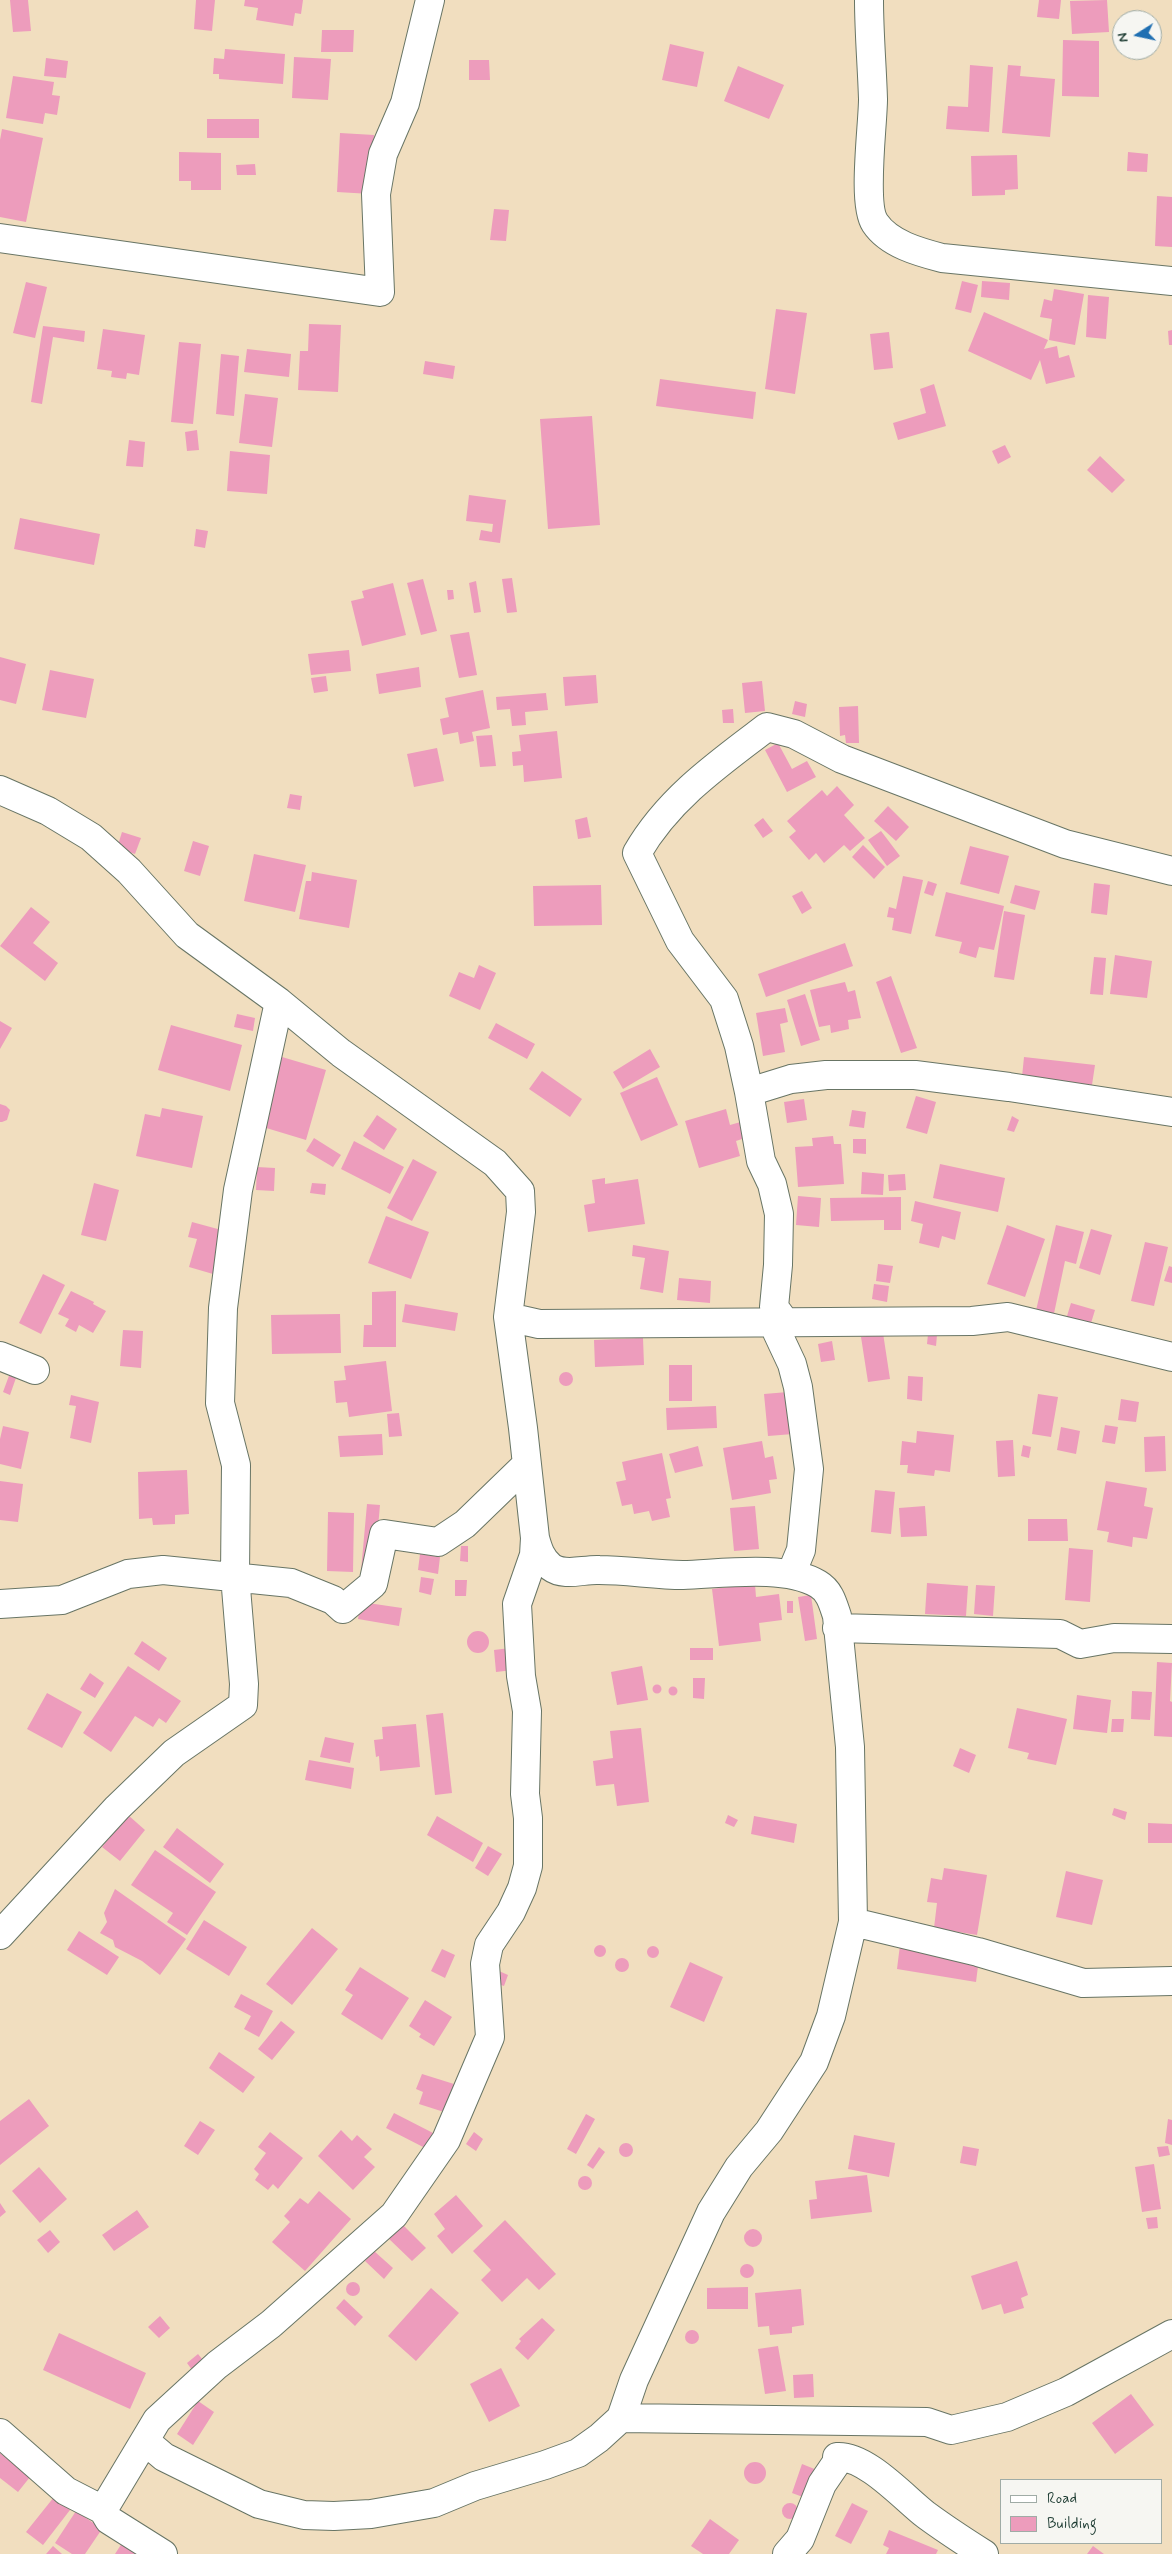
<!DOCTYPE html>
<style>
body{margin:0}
#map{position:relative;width:1172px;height:2554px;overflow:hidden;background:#f1debf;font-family:Mynerve,sans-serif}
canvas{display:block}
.legend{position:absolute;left:1000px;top:2479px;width:162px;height:65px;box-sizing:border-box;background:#f6f6f2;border:1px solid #a0aca6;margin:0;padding:6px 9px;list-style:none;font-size:15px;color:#1f3d34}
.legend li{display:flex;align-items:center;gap:10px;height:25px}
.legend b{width:25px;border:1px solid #a0aca6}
.north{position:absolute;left:1112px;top:10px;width:50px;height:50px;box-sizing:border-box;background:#f6f6f2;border:1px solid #a0aca6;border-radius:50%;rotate:260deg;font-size:14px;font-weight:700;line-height:20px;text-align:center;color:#1f3d34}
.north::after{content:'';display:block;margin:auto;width:18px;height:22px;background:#1f6fb2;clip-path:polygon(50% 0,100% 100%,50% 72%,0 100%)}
</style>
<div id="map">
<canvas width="1172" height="2554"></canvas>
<ul class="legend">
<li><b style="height:6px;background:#fff"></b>Road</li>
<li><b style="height:14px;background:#ed9cbc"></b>Building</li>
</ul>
<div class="north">N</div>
</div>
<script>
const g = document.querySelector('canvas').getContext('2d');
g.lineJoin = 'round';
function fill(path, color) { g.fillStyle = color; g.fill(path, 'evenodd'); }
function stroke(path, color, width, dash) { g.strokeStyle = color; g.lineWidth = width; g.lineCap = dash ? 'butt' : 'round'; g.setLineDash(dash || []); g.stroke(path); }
const building = new Path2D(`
 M10 0H28L31 31 13 32Z
 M196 0H215L212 31 194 29Z
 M245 0H303L301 14 295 13 293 26 256 20 258 8 244 6Z
 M1039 0H1061L1059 19 1037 17Z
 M1107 0 1109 32 1072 34 1070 1Z
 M322 30H354L353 52H321Z
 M1063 40 1099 41V97L1062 96Z
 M670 44 704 52 697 87 662 80Z
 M225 49 285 54 283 84 219 79V74H213L214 58 224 59Z
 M294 57 331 59 328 100 292 98Z
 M46 58 68 61 66 78 44 76Z
 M469 60H489L490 80H469Z
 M970 65 993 67 989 132 946 129 948 106 968 107Z
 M1008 65 1021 66 1020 76 1055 79 1050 137 1002 133Z
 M738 66 784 85 769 119 724 101Z
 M13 76 54 82 52 95 60 96 57 115 45 113 43 124 6 118Z
 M207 119H259V138H207Z
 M2 129 43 138 26 222 0 217V140Z
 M340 133 374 135 371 194 337 192Z
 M179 152 221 153V190H191V181H179Z
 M1128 152 1148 154 1147 172 1127 171Z
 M1017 155 1018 189 1005 190V195L972 196 971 156Z
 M255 164 256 175H237L236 165Z
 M1157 196 1172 197V247L1155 246Z
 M494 209 509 210 506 241 490 240Z
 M962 281 978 285 971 313 955 309Z
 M982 281 1010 283 1009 300 981 297Z
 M26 282 47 287 35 338 13 333Z
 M1054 289 1084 294 1075 345 1049 340 1052 319 1040 317 1044 299 1052 301Z
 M1088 295 1109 297 1106 339 1086 337Z
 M776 309 807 313 795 394 765 389Z
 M984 312 1048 340 1044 349 1057 346 1059 358 1069 355 1075 377 1046 384 1040 360 1031 380 968 351Z
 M309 324 341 325 338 392 298 390 300 351H308Z
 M43 326 85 331 84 342 53 337 42 404 31 402Z
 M103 329 145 335 139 375 127 373 126 379 111 377 112 371 97 369Z
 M1172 330V345H1169L1168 331Z
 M889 332 893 368 874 370 870 334Z
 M179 342 201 344 193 424 171 422Z
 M247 349 291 354 289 377 244 372Z
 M221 354 239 356 234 416 216 414Z
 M425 361 455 366 453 379 423 374Z
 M660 379 756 392 753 419 656 406Z
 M934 384 946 426 898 440 893 423 926 413 920 389Z
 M245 394 278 398 272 447 239 443Z
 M592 416 600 525 548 529 540 419Z
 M197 430 199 450 187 451 185 432Z
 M129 440 145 442 143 467 126 466Z
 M1005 445 1011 457 998 464 992 451Z
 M230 451 270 455 267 494 227 491Z
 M1100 456 1125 480 1112 493 1087 470Z
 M469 495 506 500 500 543 479 540 481 530 492 532 493 524 466 521Z
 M20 518 100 534 94 565 14 549Z
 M196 529 208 531 205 548 194 546Z
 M512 578 517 612 507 613 502 579Z
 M423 579 437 631 421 635 407 583Z
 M476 581 481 612 474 613 469 583Z
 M393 583 406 635 362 646 351 601 364 598 362 591Z
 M447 590H453L454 599 448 600Z
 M469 632 477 675 459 678 450 635Z
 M349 650 351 671 311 675 308 654Z
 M0 657 26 664 16 704 0 700Z
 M419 667 421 687 379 694 376 674Z
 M50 670 94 679 86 718 42 710Z
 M596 675 598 703 565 706 563 677Z
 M326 676 328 691 314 693 311 678Z
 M762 681 765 711 745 713 742 683Z
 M483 690 490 728 472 732 474 741 460 744 458 732 443 735 440 719 449 717 445 698Z
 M546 693 548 710 525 712 526 725 512 726 510 709 497 710 496 697Z
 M795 701 807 704 805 717 792 714Z
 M858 706 859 743H846L845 735 840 736 839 707Z
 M733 709 734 723H723L722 710Z
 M557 731 562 778 524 782 523 765 513 766 512 752 521 751 519 735Z
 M492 735 496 766 480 767 476 736Z
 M778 743 792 769 807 761 816 777 787 792 765 750Z
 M437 748 444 781 414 787 407 754Z
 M837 786 854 805 844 815 865 838 850 851 844 845 824 863 816 853 809 860 789 837 796 831 787 821 822 790 827 796Z
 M290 794 302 796 300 810 287 808Z
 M888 806 909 827 896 841 874 821Z
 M587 817 591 837 578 839 575 820Z
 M763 818 773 831 763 838 754 825Z
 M881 831 900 856 887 866 868 840Z
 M122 832 141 838 135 854 117 848Z
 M193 841 209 846 200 876 184 871Z
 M863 845 885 867 874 879 852 857Z
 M970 846 1009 856 999 894 960 884Z
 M254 854 306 865 295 912 244 901Z
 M312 872 357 880 349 928 299 919 306 881H311Z
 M903 876 923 880 911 934 892 930 894 918 887 917 889 907 896 909Z
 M928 881 937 884 933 896 924 893Z
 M1094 883 1110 885 1107 915 1091 913Z
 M601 885 602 925 534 926 533 886Z
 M1015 885 1040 891 1035 910 1010 903Z
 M802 891 812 908 802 914 792 896Z
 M946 892 1004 906 994 950 979 947 976 958 959 953 962 942 935 936Z
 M31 907 50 922 33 943 58 963 45 981 0 946Z
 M1004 911 1025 915 1014 980 994 977Z
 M845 943 853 966 766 997 758 974Z
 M1115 955 1152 961 1147 998 1110 994Z
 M1094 957 1106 958 1103 995 1090 994Z
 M479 965 496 973 480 1010 449 996 459 972 474 978Z
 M891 976 917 1048 901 1053 876 982Z
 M845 982 848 992 855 990 861 1018 848 1020 849 1029 831 1033 830 1025 819 1027 810 990Z
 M805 994 820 1040 801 1046 787 1000Z
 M785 1008 788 1022 780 1024 785 1052 763 1056 756 1013Z
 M237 1014 255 1018 253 1031 234 1027Z
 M0 1021 12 1028 0 1049Z
 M496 1023 535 1044 527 1059 488 1038Z
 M171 1025 242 1045 230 1091 158 1070Z
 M650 1049 660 1067 623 1089 613 1072Z
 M282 1057 326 1070 306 1140 263 1127Z
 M1024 1057 1095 1065 1092 1085 1022 1077Z
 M542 1071 582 1099 570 1117 529 1089Z
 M657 1077 678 1125 641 1141 620 1093Z
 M916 1096 936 1102 927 1134 906 1128Z
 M804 1099 807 1120 787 1123 784 1102Z
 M0 1104 6 1106 10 1110 7 1120 2 1122H0Z
 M162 1108 203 1116 192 1168 136 1156 145 1114 160 1117Z
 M726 1109 730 1125 744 1121 748 1137 736 1141 740 1156 699 1168 685 1121Z
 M852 1110 866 1112 864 1128 849 1126Z
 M377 1115 397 1129 384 1150 363 1136Z
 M1012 1116 1019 1120 1014 1132 1007 1130Z
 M833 1136 834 1144H841L844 1184 798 1187 795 1147 813 1146 812 1138Z
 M314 1138 341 1155 333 1167 306 1151Z
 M853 1139H866V1154L853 1153Z
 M354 1141 404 1167 390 1194 341 1169Z
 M413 1159 437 1172 412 1221 387 1208Z
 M940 1164 1005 1178 998 1212 933 1198Z
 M257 1167 275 1168 274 1191 256 1190Z
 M862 1172 884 1174 883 1195 861 1194Z
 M905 1174 906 1190 889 1191 888 1175Z
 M605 1178V1184L638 1179 645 1224 588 1232 584 1205 595 1203 592 1180Z
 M94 1183 119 1190 106 1241 81 1235Z
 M312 1183 326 1184 325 1195 310 1193Z
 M798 1196 821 1198 819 1227 796 1225Z
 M901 1197V1230H884V1220L831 1221 830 1198Z
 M915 1201 961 1212 955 1240 942 1236 939 1248 919 1243 923 1224 911 1221Z
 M386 1216 429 1232 411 1279 368 1263Z
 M192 1222 225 1231 213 1274 189 1267 197 1239 188 1237Z
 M1007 1225 1045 1239 1025 1297 987 1284Z
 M1056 1225 1084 1232 1076 1264 1065 1261 1052 1323 1034 1319Z
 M1091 1229 1112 1235 1100 1275 1079 1268Z
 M1145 1242 1168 1247 1154 1306 1131 1301Z
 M633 1245 669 1251 663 1293 640 1289 645 1258 632 1256Z
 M878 1264 893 1266 890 1283 876 1281Z
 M1169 1266 1172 1267V1283L1164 1281Z
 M43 1274 65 1285 41 1334 19 1323Z
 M679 1278 711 1281 710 1303 677 1300Z
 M874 1284 889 1286 887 1302 872 1299Z
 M71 1291 94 1302 93 1304 106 1311 93 1333 79 1325 76 1332 65 1326 69 1319 58 1314Z
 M396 1291V1347H363L364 1325H372V1292Z
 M1071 1303 1095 1310 1088 1333 1064 1326Z
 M405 1304 458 1313 455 1331 402 1322Z
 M340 1314 341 1353 272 1354 271 1315Z
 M123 1330 143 1331 141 1368 120 1366Z
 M883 1333 890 1379 868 1382 861 1337Z
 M928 1334 937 1335 936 1346 927 1344Z
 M643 1338 644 1365 595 1367 594 1340Z
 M832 1341 835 1360 821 1362 818 1344Z
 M386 1361 392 1411 349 1417 347 1402 336 1403 334 1381 346 1380 344 1366Z
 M669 1365H692V1401H669Z
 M559 1379a7 7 0 1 1 14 0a7 7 0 1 1-14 0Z
 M10 1373 17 1375 10 1395 3 1392Z
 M908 1376 923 1377 922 1401 907 1399Z
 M788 1392 793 1434 768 1436 764 1394Z
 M1038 1394 1058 1397 1051 1437 1032 1434Z
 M71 1395 99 1402 91 1443 70 1438 76 1406 69 1405Z
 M1121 1399 1139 1402 1136 1422 1118 1420Z
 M716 1406 717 1428 667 1430 666 1408Z
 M399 1413 402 1436 389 1437 387 1414Z
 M1105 1425 1118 1427 1115 1444 1102 1442Z
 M3 1426 29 1432 21 1469 0 1464V1439Z
 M1061 1427 1080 1431 1076 1454 1057 1450Z
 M917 1431 954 1435 950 1472 935 1470 934 1476 907 1473 908 1465H900L902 1441 916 1443Z
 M382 1434 383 1455 340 1457 338 1436Z
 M1165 1436 1166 1471 1145 1472 1144 1437Z
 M1013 1440 1015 1476 998 1477 996 1441Z
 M762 1441 765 1458 773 1456 777 1479 769 1480 771 1493 732 1500 723 1448Z
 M1023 1445 1031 1447 1029 1458 1021 1456Z
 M698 1446 703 1466 675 1473 669 1454Z
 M662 1453 671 1498 666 1499 670 1517 652 1521 649 1511 634 1514 632 1504 622 1506 616 1482 626 1480 622 1462Z
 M187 1470 189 1514 175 1515V1524L153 1525 152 1518 139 1519 138 1472Z
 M0 1481 23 1484 18 1522 0 1520Z
 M1106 1481 1147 1488 1144 1506 1153 1508 1147 1539 1133 1537 1132 1547 1107 1542 1109 1532 1097 1530Z
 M875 1490 895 1492 891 1534 871 1532Z
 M367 1504 380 1505 374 1572 361 1571Z
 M755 1506 759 1549 734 1551 730 1508Z
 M925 1506 927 1536 901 1537 899 1508Z
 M328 1512 354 1513 353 1572 327 1571Z
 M1028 1519H1067L1068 1541H1028Z
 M461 1546H468V1562L460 1561Z
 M1069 1548 1093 1550 1090 1602 1065 1600Z
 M420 1554 440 1557 438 1574 418 1570Z
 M421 1577 434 1579 431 1595 419 1592Z
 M455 1580H467L466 1596H455Z
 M927 1583 968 1586 966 1616 925 1614Z
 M755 1584 756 1597 779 1594 782 1620 759 1623 761 1641 719 1646 712 1589Z
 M976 1585 995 1586 993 1616 974 1614Z
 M811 1595 817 1639 805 1641 798 1597Z
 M787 1601H793V1613H787Z
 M361 1602 402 1608 399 1626 358 1619Z
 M467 1642a11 11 0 1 1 22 0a11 11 0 1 1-22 0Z
 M142 1641 167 1658 159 1671 134 1654Z
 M510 1648 513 1670 496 1672 494 1650Z
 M690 1648H713V1660H690Z
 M1157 1662 1172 1663 1170 1701 1172 1702V1737L1154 1736Z
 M128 1666 181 1701 166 1723 159 1718 153 1727 135 1716 111 1752 83 1733Z
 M642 1666 648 1700 617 1705 611 1672Z
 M90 1673 104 1683 95 1698 80 1689Z
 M693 1678H705L704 1699 693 1698Z
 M652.5 1689a4.5 4.5 0 1 1 9 0a4.5 4.5 0 1 1-9 0Z
 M668.5 1691a4.5 4.5 0 1 1 9 0a4.5 4.5 0 1 1-9 0Z
 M1132 1691 1152 1692 1150 1720 1131 1719Z
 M47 1693 82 1712 62 1748 27 1729Z
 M1077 1695 1111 1700 1107 1733 1073 1729Z
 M1017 1708 1067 1719 1056 1765 1027 1759 1029 1753 1008 1748Z
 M443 1713 452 1793 435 1795 426 1715Z
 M1112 1719H1124L1123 1732H1111Z
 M416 1724 420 1767 380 1771 379 1756 376 1757 374 1740 383 1739 382 1727Z
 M641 1728 649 1802 617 1806 614 1784 596 1786 593 1761 613 1758 610 1731Z
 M325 1737 354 1743 350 1763 320 1757Z
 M960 1748 976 1755 969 1773 953 1766Z
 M309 1760 354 1768 351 1789 305 1780Z
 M1114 1808 1127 1812 1125 1820 1112 1815Z
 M128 1815 145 1830 120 1861 102 1847Z
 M728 1815 738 1820 734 1827 725 1823Z
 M437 1816 483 1843 473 1862 427 1835Z
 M754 1816 797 1824 794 1843 751 1834Z
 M1148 1823 1172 1824V1843H1148Z
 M177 1828 224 1864 210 1883 163 1847Z
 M488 1846 502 1854 488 1876 475 1868Z
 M155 1850 216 1892 187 1935 167 1922 173 1913 131 1885Z
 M944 1868 987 1875 977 1935 934 1928 937 1903 927 1902 931 1878 942 1880Z
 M1066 1871 1103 1880 1092 1925 1056 1917Z
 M115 1889 186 1939 160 1975 142 1961 115 1947 113 1940 100 1933 107 1922 104 1913Z
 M204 1920 247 1947 229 1976 186 1949Z
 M312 1928 338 1949 292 2005 266 1984Z
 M79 1931 119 1957 107 1975 67 1950Z
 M594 1951a6 6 0 1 1 12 0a6 6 0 1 1-12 0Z
 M900 1945 979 1958 976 1982 897 1969Z
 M647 1952a6 6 0 1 1 12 0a6 6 0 1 1-12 0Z
 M442 1949 455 1955 445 1978 431 1971Z
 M615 1965a7 7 0 1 1 14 0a7 7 0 1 1-14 0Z
 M690 1962 723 1977 704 2022 670 2007Z
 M360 1967 409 1998 382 2040 341 2014 353 1995 345 1990Z
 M499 1971 508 1975 504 1986 495 1983Z
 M241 1994 273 2011 259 2037 244 2029 251 2016 234 2007Z
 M425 2000 452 2017 434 2046 419 2037 421 2034 409 2026Z
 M281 2021 295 2032 272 2060 258 2049Z
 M219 2052 255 2077 243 2093 209 2068Z
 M422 2074 454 2084 444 2112 419 2104 423 2092 416 2089Z
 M29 2099 49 2126 0 2165V2121Z
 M394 2113 435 2134 427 2149 386 2128Z
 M586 2114 595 2119 576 2154 567 2149Z
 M1168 2119 1172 2120V2145L1165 2143Z
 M200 2121 215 2130 198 2155 184 2146Z
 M341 2130 352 2141 357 2135 372 2149 364 2157 375 2167 353 2190 318 2156Z
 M270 2132 303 2158 278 2189 273 2184 268 2190 255 2180 259 2174 254 2169 266 2153 258 2147Z
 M474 2132 483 2139 476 2151 466 2144Z
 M854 2135 895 2143 889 2177 848 2169Z
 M619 2150a7 7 0 1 1 14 0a7 7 0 1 1-14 0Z
 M963 2146 979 2149 976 2166 960 2163Z
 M1168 2146 1170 2155 1159 2157 1157 2147Z
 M599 2147 605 2152 593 2169 587 2165Z
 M1154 2164 1161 2209 1142 2212 1135 2167Z
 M39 2167 67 2199 40 2223 12 2191Z
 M867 2175 872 2212 811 2219 809 2200 817 2199 815 2181Z
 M578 2183a7 7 0 1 1 14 0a7 7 0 1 1-14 0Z
 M319 2191 351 2219 305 2271 272 2242 290 2222 284 2216 300 2198 308 2204Z
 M456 2195 483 2226 452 2254 437 2236 445 2229 434 2214Z
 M0 2203 6 2212 0 2217Z
 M137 2210 149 2227 114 2251 102 2235Z
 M1157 2217 1158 2228 1148 2229 1146 2218Z
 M505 2220 556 2274 539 2290 527 2278 502 2302 481 2280 491 2270 473 2251Z
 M401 2223 426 2248 412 2261 387 2237Z
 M744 2238a9 9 0 1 1 18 0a9 9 0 1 1-18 0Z
 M50 2230 60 2242 48 2253 37 2240Z
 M374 2251 393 2268 384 2279 365 2261Z
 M1017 2261 1028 2295 1021 2298 1024 2308 1004 2314 1001 2304 982 2310 971 2276Z
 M740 2271a7 7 0 1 1 14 0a7 7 0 1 1-14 0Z
 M346 2289a7 7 0 1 1 14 0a7 7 0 1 1-14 0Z
 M748 2287V2309H707V2288Z
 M431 2288 459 2313 416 2361 388 2336Z
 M801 2289 804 2325 792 2327V2333L770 2335 769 2326 758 2327 755 2293Z
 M344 2299 363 2317 355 2326 336 2308Z
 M160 2316 170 2328 159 2338 148 2327Z
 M542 2318 555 2330 528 2360 515 2348 521 2341 519 2339Z
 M685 2337a7 7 0 1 1 14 0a7 7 0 1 1-14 0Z
 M59 2333 146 2373 130 2409 43 2370Z
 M778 2346 786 2391 765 2394 758 2349Z
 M198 2354 207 2365 195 2374 187 2363Z
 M501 2368 520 2406 489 2422 470 2384Z
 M813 2374 814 2397 794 2398 793 2375Z
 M1131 2394 1154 2425 1115 2454 1092 2423Z
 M198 2401 214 2412 193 2445 177 2434Z
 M0 2453 30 2477 18 2492 0 2478Z
 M744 2473a11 11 0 1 1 22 0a11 11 0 1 1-22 0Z
 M802 2464 822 2472 811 2500 792 2493Z
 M54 2497 70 2510 43 2545 26 2532Z
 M782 2511a8 8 0 1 1 16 0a8 8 0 1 1-16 0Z
 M852 2503 868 2511 851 2544 835 2536Z
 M76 2511 102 2529 85 2554H72L55 2543Z
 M710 2519 739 2540 729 2554H703L691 2546Z
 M889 2530 938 2550 936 2554H886L889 2548 883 2545Z
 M124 2540 139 2550 137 2554H115Z
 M53 2546 62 2554H46Z
 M1093 2546 1104 2554H1087Z`);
const street = new Path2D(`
 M869 0C869 33 872 66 873 99 873 125 862 204 875 223 889 244 919 252 942 258L1172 281
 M0 238 380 292 376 194 383 154 405 103 430 0
 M0 790 48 811 91 837 129 871 187 935 279 1002 341 1053 495 1163 520 1191 521 1212 508 1317 523 1428 535 1538 534 1555 517 1604 521 1676 527 1711 525 1794 528 1818V1866L522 1888 511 1912 489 1945 485 1964 490 2037 446 2140 394 2215 271 2324 217 2365 157 2420 103 2510
 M749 1092 739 1046 724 999 680 941 637 853C668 799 718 764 767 727L794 734 842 759 1065 844 1172 871
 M508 1317 539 1324 972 1321 1008 1317 1172 1357
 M0 1356 35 1370
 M791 1574 801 1550 809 1469 798 1387 792 1364 777 1332 785 1322 774 1307 778 1265 779 1214 772 1184 761 1161 749 1092 791 1079 826 1075H915L1009 1087 1172 1112
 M0 1604 62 1600 128 1574 163 1570 291 1583 333 1600 343 1609 373 1584 384 1534 438 1542 465 1524 527 1464
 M837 1628 1060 1634 1080 1644 1114 1638 1172 1639
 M853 1922 978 1952 1083 1983 1172 1981
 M0 1935 117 1808 174 1753 243 1705 244 1684 235 1576 236 1465 220 1403 223 1308 238 1190 279 1002
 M621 2418 927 2422 951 2430 1007 2417 1066 2392 1172 2334
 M0 2433 66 2491 103 2510 109 2520 163 2554
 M145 2441 164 2457 259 2504 304 2515 334 2516 371 2514 434 2503 475 2486 545 2465 578 2453 599 2438 621 2418 634 2380 711 2212 739 2167 769 2131 814 2062 831 2016 853 1922 850 1747 837 1616C833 1604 830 1591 818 1584 785 1564 720 1574 683 1575 655 1575 627 1570 599 1570 584 1569 564 1577 551 1567 541 1559 538 1549 535 1538
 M787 2554 800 2539 822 2484 837 2462V2457C866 2455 904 2498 926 2515 945 2529 965 2542 984 2554`);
fill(building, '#ed9cbc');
stroke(street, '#687565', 30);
stroke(street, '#fff', 28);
</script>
